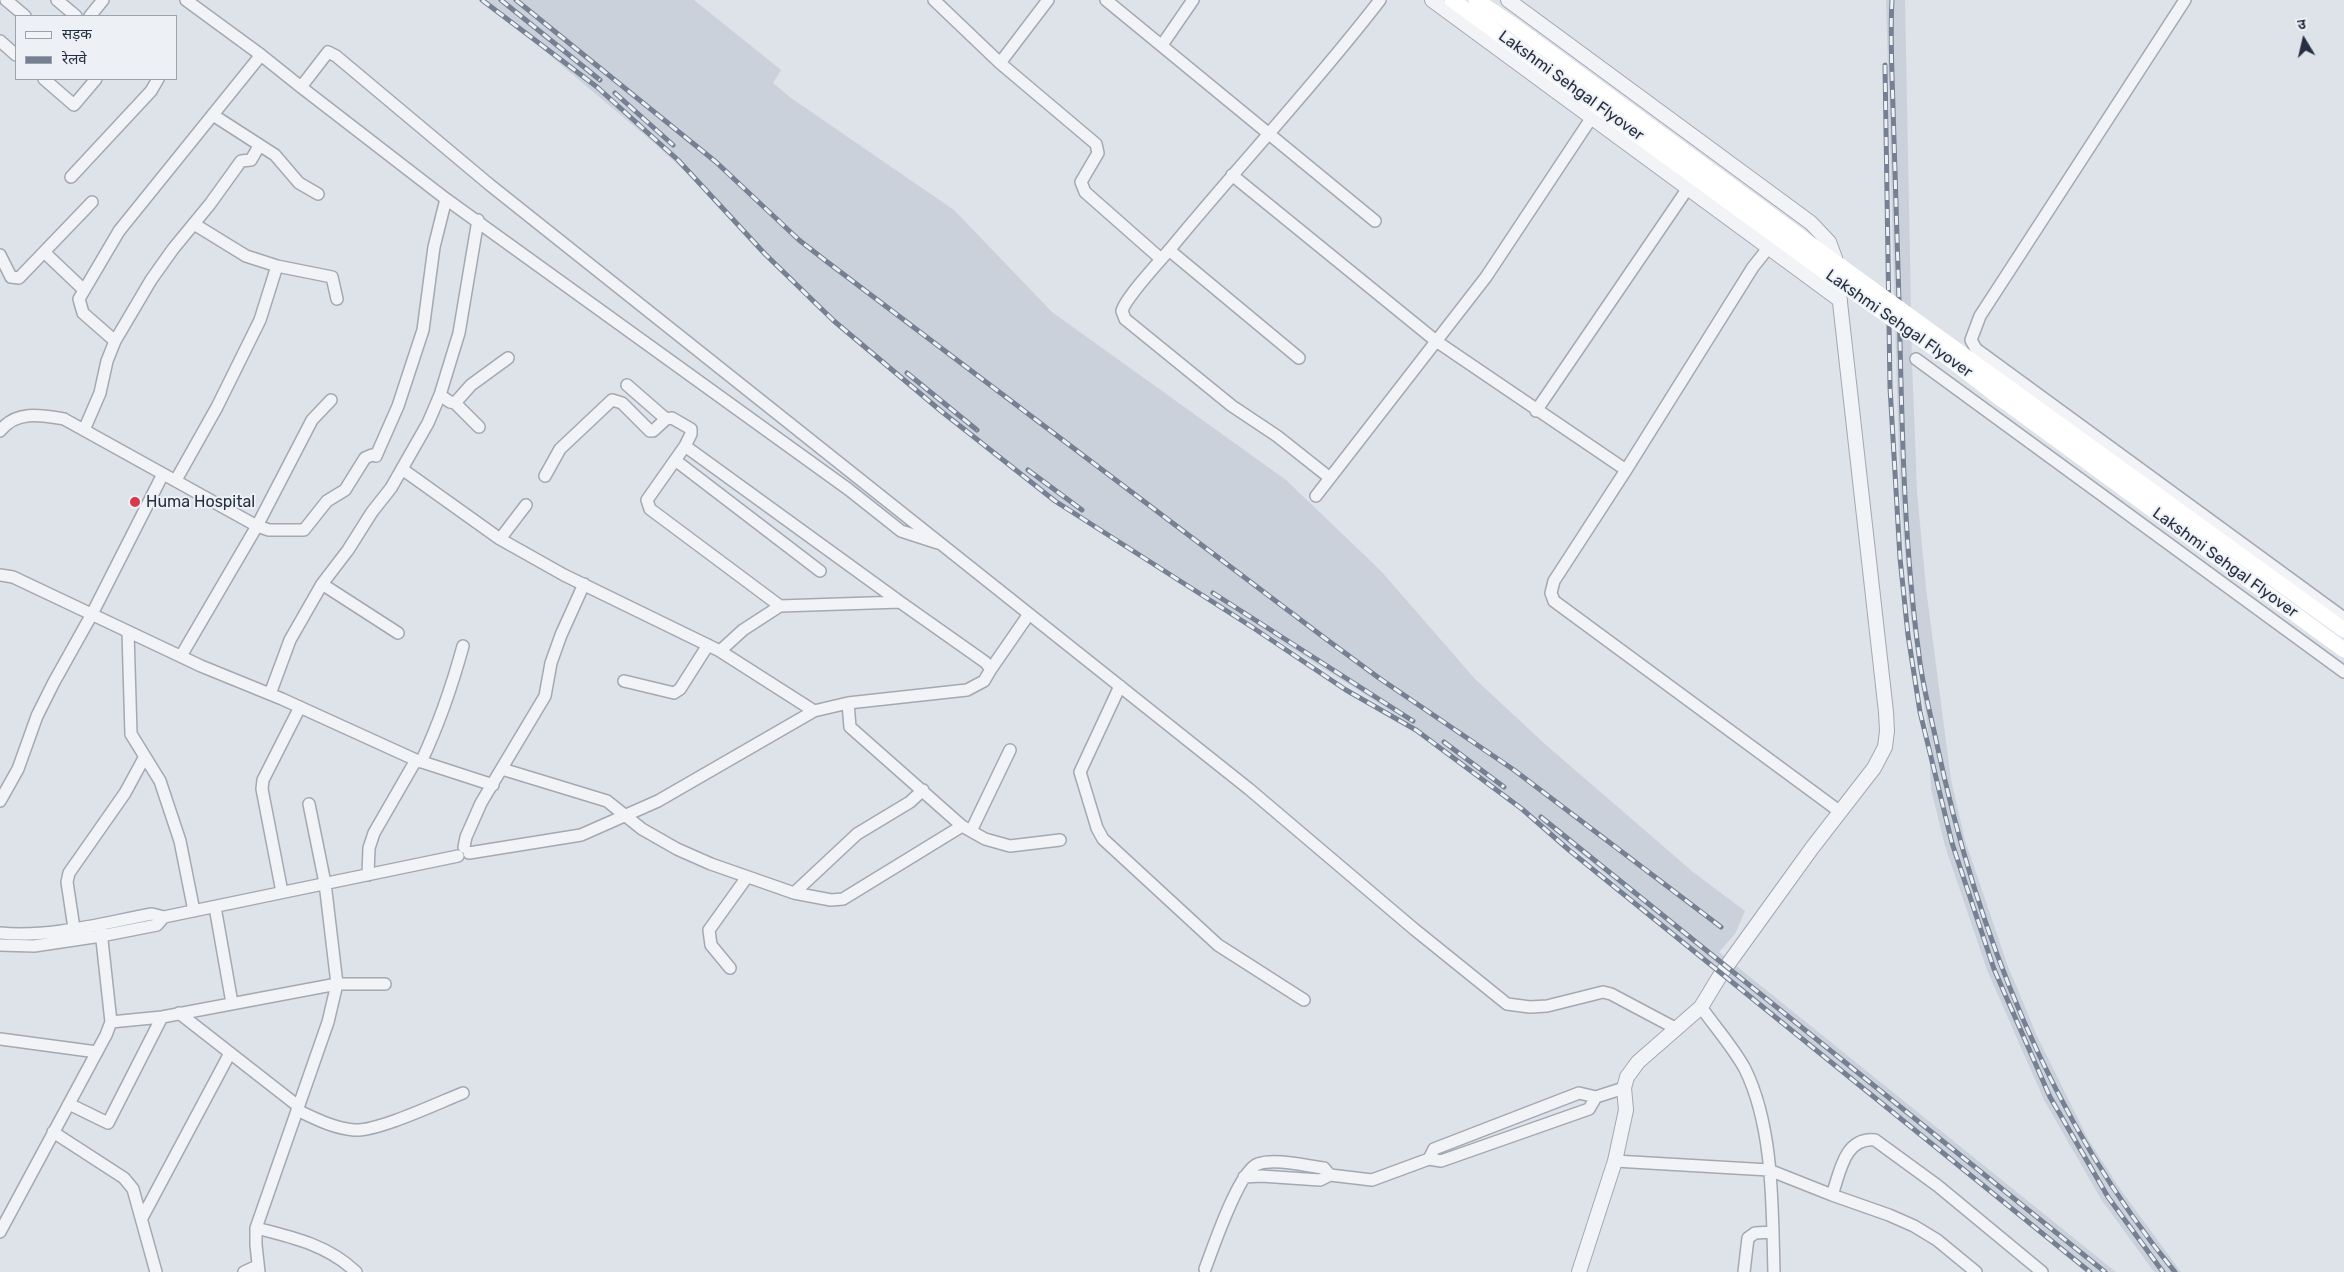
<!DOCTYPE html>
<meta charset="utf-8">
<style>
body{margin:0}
#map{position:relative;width:2344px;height:1272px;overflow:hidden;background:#dee2e9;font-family:Rubik,"Noto Sans Devanagari",sans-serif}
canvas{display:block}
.legend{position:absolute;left:15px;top:15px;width:162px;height:65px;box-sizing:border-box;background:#edf1f6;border:1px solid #9da3ae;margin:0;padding:6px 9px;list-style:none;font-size:15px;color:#262f41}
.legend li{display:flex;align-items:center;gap:10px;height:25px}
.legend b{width:25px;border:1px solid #9da3ae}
.north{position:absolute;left:2279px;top:15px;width:50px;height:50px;-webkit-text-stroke:4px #edf1f6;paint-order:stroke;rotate:351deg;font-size:14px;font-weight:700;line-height:20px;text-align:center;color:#262f41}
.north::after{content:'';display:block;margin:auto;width:18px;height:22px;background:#262f41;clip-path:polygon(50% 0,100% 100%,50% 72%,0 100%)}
</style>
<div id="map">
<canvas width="2344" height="1272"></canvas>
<ul class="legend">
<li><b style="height:6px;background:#f1f3f7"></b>सड़क</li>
<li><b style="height:6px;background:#768093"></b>रेलवे</li>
</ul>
<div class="north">उ</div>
</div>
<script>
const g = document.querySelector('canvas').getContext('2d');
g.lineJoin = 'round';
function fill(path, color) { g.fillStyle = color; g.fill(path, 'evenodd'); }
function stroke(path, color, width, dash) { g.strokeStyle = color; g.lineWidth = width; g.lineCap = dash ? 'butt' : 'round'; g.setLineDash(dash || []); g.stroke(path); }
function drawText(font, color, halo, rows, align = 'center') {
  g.font = font + ' Rubik,sans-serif'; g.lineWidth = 4; g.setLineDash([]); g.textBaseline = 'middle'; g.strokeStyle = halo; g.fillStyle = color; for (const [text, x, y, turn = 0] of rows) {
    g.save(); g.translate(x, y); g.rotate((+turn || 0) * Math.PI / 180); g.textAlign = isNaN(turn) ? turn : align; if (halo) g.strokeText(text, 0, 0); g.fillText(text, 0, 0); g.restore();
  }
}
const built = new Path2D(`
 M484 0H694L781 70 773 83 791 98 954 210 1052 312 1286 480 1381 571 1475 679 1546 745 1693 872 1745 911 1735 934 1719 952 2116 1272H2088L1707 964 1597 867 1438 743 1355 688 1087 522 995 455 813 305 722 205 654 143Z
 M1886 0H1905L1912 361 1917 492 1926 588 1951 780 1965 840 2007 964 2037 1036 2088 1139 2120 1189 2181 1272H2154L2101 1199 2044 1100 1987 970 1945 846 1931 789 1928 730 1910 614 1900 495Z`);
const minor = new Path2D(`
 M6 0 25 16
 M57 0 76 16
 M186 0 261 55
 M934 0 1000 63 1096 144 1098 153 1081 182 1085 192 1161 259
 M1106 0 1375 221
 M2185 0 1980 316 1971 340 1976 349 2344 618
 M90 16 103 0
 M0 41 16 55
 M1162 45 1193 0
 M1000 63 1048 0
 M44 79 74 105 96 79
 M301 87 446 199 848 489 901 531 938 543
 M213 115 275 155 299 183 318 194
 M1232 175 1436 341 1626 470
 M71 177 151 91 158 79
 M194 224 246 256 277 266
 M1769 247 1753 267 1626 470 1554 581 1551 593 1554 601 1839 811
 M1169 250 1299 358
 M44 252 84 290
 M0 255 11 277 19 278 92 202
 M115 341 83 313 79 299 119 231 261 55 301 87 328 52 336 56 490 185 1249 789 1414 929 1507 1004 1530 1007 1547 1006 1603 992 1611 994 1677 1029
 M1916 359 2344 672
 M627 385 666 419
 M440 395 450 402 455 403 471 385 508 358
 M331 400 312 420 257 526 269 530H304L327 501 345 490 365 458 372 455 376 456 398 406 423 330 434 247 446 199
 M455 403 479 427
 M1536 411 1688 188
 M84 430 100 393 107 361 115 341 151 280 173 249 210 204 241 161 251 160 259 146
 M0 431C16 410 41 415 64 419L257 526 181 656
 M685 446 647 500 650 509 780 606
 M675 460 820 571
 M402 469 500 539 564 575 720 651 814 711
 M545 476 560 449 612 400 622 403 650 431H653L666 419 672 418 691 429V434L685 446 900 602
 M1330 478 1277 436 1232 406 1125 319 1122 311C1126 297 1160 261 1171 248 1240 164 1314 86 1380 0
 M176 480 217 407 260 320 277 266 332 277 337 299
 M1316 496 1486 277 1592 117
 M500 539 526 505
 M0 575 13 577 201 666 282 699 416 760 493 785
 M322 584 398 633
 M128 632 131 734 160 781 180 841 194 911
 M991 669 1029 614
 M624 681 674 693 680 689 708 645
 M1120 686 1080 772 1097 828 1103 839 1218 945 1304 1000
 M270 694 290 640 322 584 348 550 372 512 391 488 428 423 440 395 459 333 478 220
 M848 703 850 727 962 826 985 839 1010 846 1060 840
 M421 762C439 724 452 686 463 646
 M502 769 607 801 642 829 677 849 711 864 794 893 831 900 843 899 962 826
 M0 801 18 769 37 716 54 682 92 614 163 474
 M971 831 1010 750
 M464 847 466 837 481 803 545 696 551 663 561 635 584 584
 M469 853 581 835 658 801 814 711 848 703 967 690 984 681 991 669 985 662 900 602 780 606 743 630 720 651
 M368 875 369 848 374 833 416 760
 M282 892 262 789 263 780 300 707
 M794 893 857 834 910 802 923 790
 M215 907 232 1003
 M74 928 67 882 69 873 125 793 144 758
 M101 931 111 1022
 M0 933C50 938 103 923 152 914L164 917 458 856
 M0 945 34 946 101 936 157 925 164 917
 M730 968 711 945 709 930 747 877
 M1701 1007C1715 1027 1733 1047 1745 1069 1774 1128 1772 1207 1774 1272
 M179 1013 298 1106
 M0 1039 97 1052
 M69 1104 108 1123 162 1017
 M297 1110C316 1119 333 1128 354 1130 377 1132 440 1102 463 1093
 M53 1132 124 1178 133 1189 156 1272
 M1429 1159 1434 1149 1579 1093 1596 1097 1624 1088
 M1615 1161 1769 1170 1832 1195 1889 1215 1914 1226 1937 1240 1976 1272
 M1244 1177 1261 1176 1320 1180 1330 1175 1372 1180 1429 1159 1441 1161 1589 1109 1596 1097
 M1832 1195C1840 1173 1844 1137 1875 1140L1938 1186 2042 1272
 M142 1218 230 1053
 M256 1228C292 1237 328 1245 356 1272
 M0 1232 106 1035 111 1022 162 1017 337 984H385
 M1205 1269C1213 1248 1239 1170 1258 1164 1275 1158 1306 1166 1324 1168L1330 1175
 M244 1272 257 1266
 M259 1272 256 1245V1228L328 1022 337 984 325 883 309 804
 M1744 1272 1748 1238 1755 1233 1773 1232`);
const tertiary = new Path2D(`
 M1432 0 1840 300
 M1508 0 1811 223 1829 242 1835 258 1886 712 1887 731 1885 747 1874 768 1812 848 1721 974 1701 1007 1638 1062 1627 1077 1624 1088 1626 1110 1615 1161 1579 1272`);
const rail = new Path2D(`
 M482 0 597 87 678 160 765 254 834 321 941 411 1055 501 1252 627 1346 690 1416 730 1522 809 1569 850 2090 1272
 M501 0 600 80
 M516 0 716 162 799 240 826 261 1326 639 1379 678 1514 770 1721 927
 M1892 0C1890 36 1892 71 1893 107 1895 172 1897 236 1899 301 1902 419 1903 538 1919 655 1922 683 1930 712 1936 740 1976 931 2050 1120 2175 1272
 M1885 65 1890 387 1900 558 1908 635 1920 712 1952 843 1994 969 2050 1097 2108 1197 2163 1272
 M615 93 673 145
 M907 373 977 430
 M1028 470 1082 510
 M1213 593 1413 721
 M1444 742 1504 787
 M1541 817 2105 1272`);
const secondaryBridge = new Path2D(`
 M1452 0 1829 275 1951 360 2001 399 2344 650
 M1476 0 1513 25 1824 254 2344 630`);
const markers = [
 [135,502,6,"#d9384c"]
];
const streetNames = [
 ["Lakshmi Sehgal Flyover",1571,86,36],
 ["Lakshmi Sehgal Flyover",1899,324,35],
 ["Lakshmi Sehgal Flyover",2225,563,36]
];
const poiNames = [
 ["Huma Hospital",146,502]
];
fill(built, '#cbd1db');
stroke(minor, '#a3a9b3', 14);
stroke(tertiary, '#a3a9b3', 16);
stroke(minor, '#f1f3f7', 11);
stroke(tertiary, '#f1f3f7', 14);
stroke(rail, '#768093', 5);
stroke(rail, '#edf1f6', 3, [9]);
stroke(secondaryBridge, '#fff', 15);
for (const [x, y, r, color] of markers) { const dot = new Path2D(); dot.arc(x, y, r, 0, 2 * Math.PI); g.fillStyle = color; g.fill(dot); stroke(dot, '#edf1f6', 2); }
drawText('16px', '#262f41', '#edf1f6', streetNames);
drawText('16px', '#262f41', '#edf1f6', poiNames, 'left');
</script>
